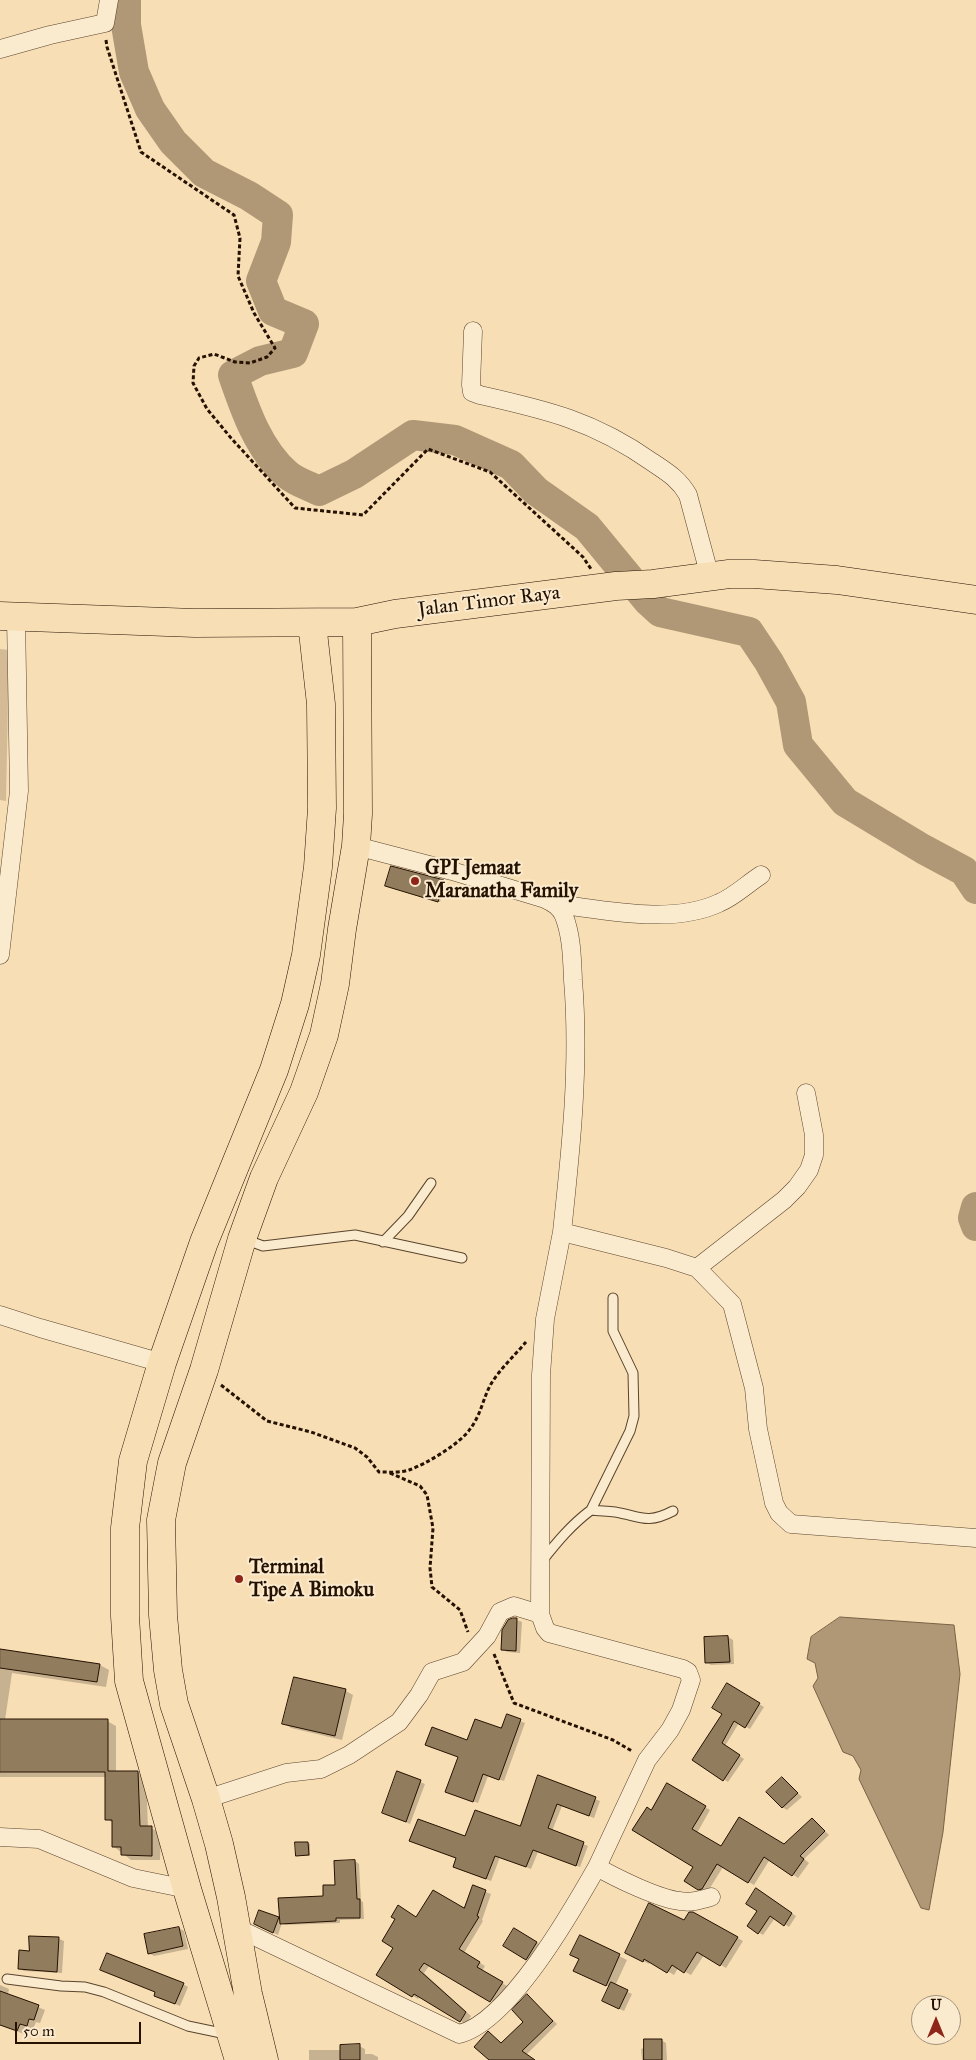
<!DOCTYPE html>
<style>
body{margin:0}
#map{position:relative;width:976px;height:2060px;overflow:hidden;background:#f8deb4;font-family:"IM FELL Great Primer",serif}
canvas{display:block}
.north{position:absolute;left:911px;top:1995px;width:50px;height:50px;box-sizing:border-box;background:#faeace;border:1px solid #a4937c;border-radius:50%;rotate:0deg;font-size:14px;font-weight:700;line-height:20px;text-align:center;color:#241100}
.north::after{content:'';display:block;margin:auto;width:18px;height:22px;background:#8f2418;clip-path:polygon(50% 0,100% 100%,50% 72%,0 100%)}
.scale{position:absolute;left:15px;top:2022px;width:126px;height:22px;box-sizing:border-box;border:2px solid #241100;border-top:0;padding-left:6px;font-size:15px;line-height:18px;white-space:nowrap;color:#241100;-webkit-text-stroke:4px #faeace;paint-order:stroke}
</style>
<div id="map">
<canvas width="976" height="2060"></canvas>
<div class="north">U</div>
<div class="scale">50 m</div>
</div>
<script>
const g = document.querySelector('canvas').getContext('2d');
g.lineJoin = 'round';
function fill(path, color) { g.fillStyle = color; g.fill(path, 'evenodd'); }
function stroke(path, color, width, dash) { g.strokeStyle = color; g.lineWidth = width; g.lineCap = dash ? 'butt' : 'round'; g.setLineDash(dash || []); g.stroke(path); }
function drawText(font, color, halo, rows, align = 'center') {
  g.font = font + ' "IM FELL Great Primer",serif'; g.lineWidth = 4; g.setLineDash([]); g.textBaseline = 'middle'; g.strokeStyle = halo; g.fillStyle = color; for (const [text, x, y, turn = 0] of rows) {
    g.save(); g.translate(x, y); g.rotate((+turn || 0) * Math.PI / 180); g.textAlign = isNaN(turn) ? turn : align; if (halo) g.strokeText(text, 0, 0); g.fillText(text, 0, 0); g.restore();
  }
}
const green = new Path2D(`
 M0 649 9 650 6 801 0 800Z`);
const water = new Path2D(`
 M840 1617 954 1625 960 1674 943 1832 929 1910 921 1908 859 1779 861 1770 853 1756 843 1752 813 1686 818 1678 815 1663 807 1659 811 1637Z`);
const shadow = new Path2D(`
 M392 868 446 882 440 902 388 886Z
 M517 1620 522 1622 520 1653 507 1652 503 1649 508 1621Z
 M728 1637 733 1640 734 1664 711 1665 706 1662Z
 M0 1650 100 1665 109 1670 106 1687 12 1673 5 1720 107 1721 116 1726V1772H137L146 1777 148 1827 161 1833 160 1860H131L113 1846V1823L107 1819V1777H0Z
 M295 1678 346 1691 353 1695 342 1740 291 1728 284 1723Z
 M727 1685 764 1707 750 1729 739 1723 725 1746 744 1759 728 1782 694 1759 724 1713Z
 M507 1716 525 1723 504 1781 488 1776 478 1803 451 1794 468 1741 502 1730Z
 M398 1773 425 1784 410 1824 383 1813Z
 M538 1777 600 1801 594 1818 562 1806 552 1831 588 1846 580 1867 538 1852 531 1869 500 1857 491 1881 459 1869 457 1859 416 1843 466 1838 521 1828Z
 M782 1778 802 1797 787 1810 782 1807Z
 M668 1785 710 1810 697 1833 722 1848 785 1846 812 1819 829 1835 804 1859 809 1863 798 1878 770 1859 754 1885 723 1867 708 1891 705 1892 686 1881 695 1866 651 1811Z
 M308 1843 310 1844V1856L297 1855Z
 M355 1861 359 1864 361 1901 363 1902 364 1919 340 1920V1923L285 1925 282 1923 278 1935 260 1926 278 1918 281 1919 325 1897 336 1886 335 1862Z
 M473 1887 491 1894 482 1920 483 1921 464 1953 485 1966 482 1971 507 1986 496 2003 430 1965 424 1973 471 2016 466 2024 420 1996 418 1999 378 1975 417 1918 465 1910Z
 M761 1893 796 1916 789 1927 775 1918 763 1935 748 1926 758 1911Z
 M693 1913 743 1941 726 1968 704 1955 691 1975 678 1968 674 1975 650 1961 649 1964 633 1956 685 1921Z
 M179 1928 184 1931 188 1949 154 1956 149 1953Z
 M514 1929 541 1945 531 1961 504 1945Z
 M31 1937 59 1939 64 1941 62 1973 24 1971 20 1969 30 1952Z
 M581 1937 627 1960 615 1986 632 1994 624 2011 608 2003 610 1987 582 1975 580 1960Z
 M183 1984 188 1987 180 2006 160 1998Z
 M0 1985 9 1989 8 1995 45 2010 40 2023 36 2022 33 2029 26 2026 24 2034 0 2025Z
 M527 1995 557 2024 526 2055 533 2060H491L493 2036 502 2044 525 2022Z
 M661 2040 666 2043 667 2060H642L641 2049Z
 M359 2046 365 2049V2054H372L378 2057V2060H309V2050H342Z`);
const river = new Path2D(`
 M126 0V25L134 72 150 109 173 142 204 173 249 196 278 215 276 242 261 281 273 311 304 324 293 353 260 361 233 375C245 410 259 451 288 475 296 482 310 486 319 491L354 474 413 435 455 440 511 465 536 491 587 527 648 601 660 612 749 632 769 662 791 702 798 745 845 802 923 849 964 871 976 889
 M976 1207 973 1218 976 1226`);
const building = new Path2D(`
 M391 866 444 880 438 902 385 886Z
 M513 1618H517L516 1651 501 1650 502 1630 508 1620Z
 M728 1636 730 1662 705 1663 704 1637Z
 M0 1649 100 1664 97 1682 0 1668Z
 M294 1677 346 1689 335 1736 282 1724Z
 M727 1683 760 1703 745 1728 734 1721 722 1743 740 1755 723 1781 692 1760 722 1714 712 1708Z
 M507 1714 521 1719 499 1780 483 1774 473 1802 445 1792 458 1757 425 1745 432 1727 467 1740 475 1719 501 1728Z
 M0 1719H108V1771H138L140 1826H152V1856L121 1855V1847H112V1820H105V1772H0Z
 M397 1771 421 1780 406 1822 382 1813Z
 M538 1775 596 1797 589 1816 557 1804 548 1828 584 1842 576 1866 533 1850 526 1867 495 1856 486 1879 453 1867 456 1858 409 1841 418 1819 465 1836 475 1810 520 1826Z
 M782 1777 798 1793 782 1808 766 1792Z
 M667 1783 706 1806 692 1829 721 1846 739 1817 784 1844 812 1818 825 1831 800 1856 804 1859 792 1876 764 1857 748 1883 717 1864 702 1889 698 1890 684 1881 693 1867 632 1830 647 1807 651 1810Z
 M295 1842H308L309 1855 296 1856Z
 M355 1860 357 1899H360V1918H336V1921L280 1924 278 1898 323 1896V1885H335L334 1861Z
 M473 1885 486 1890 477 1916 479 1917 459 1949 480 1962 477 1967 503 1982 490 2002 424 1963 419 1970 466 2012 460 2022 414 1994 412 1997 376 1975 393 1948 382 1941 395 1919 391 1917 398 1905 416 1917 433 1890 464 1908Z
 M756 1888 792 1913 784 1926 770 1916 758 1934 747 1926 757 1911 746 1904Z
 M649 1903 684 1920 689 1912H693L738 1937 720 1966 697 1952 684 1973 672 1965 667 1973 644 1959 643 1962 625 1953Z
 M259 1910 279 1917 273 1933 254 1924Z
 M179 1927 183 1946 148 1954 144 1934Z
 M514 1928 537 1942 526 1960 503 1946Z
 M580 1935 620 1954 606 1986 573 1971 579 1959 570 1955Z
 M29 1936 59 1937 57 1972 18 1969 19 1950 29 1951Z
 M107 1953 184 1983 175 2004 154 1996 155 1992 100 1970Z
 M611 1982 628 1990 619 2009 602 2001Z
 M0 1991 39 2005 34 2020 29 2019 27 2026 20 2024 17 2031 0 2025Z
 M527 1994 553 2021 522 2051 535 2060H489L474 2047 488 2031 501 2043 523 2022 512 2010Z
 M644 2039H662V2060H644Z
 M360 2044V2060H340V2045Z`);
const path = new Path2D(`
 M106 40 107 47 141 152 234 215 240 238 238 276 254 313 275 348 267 357 250 363 235 362 214 354 199 358 194 366 193 383 207 409 231 438 295 508 363 515 428 449 490 472 583 557 591 569
 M221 1385 267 1421 311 1432 355 1448 367 1457 379 1472C389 1472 400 1473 409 1470 426 1464 460 1444 470 1429 481 1415 483 1398 491 1384 500 1369 515 1355 526 1342
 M390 1473 420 1486 427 1495 433 1528 430 1568 432 1587 460 1610 468 1632
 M494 1654 514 1703 613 1740 632 1751`);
const lane = new Path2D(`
 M244 1239 263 1246 355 1235 462 1258
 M383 1242 408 1216 431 1183
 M591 1510 630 1431 634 1416 633 1373 613 1331V1298
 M542 1561C557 1542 571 1525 591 1510 599 1511 607 1511 615 1512 640 1516 646 1525 673 1511
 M7 1979 61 1986 85 1987 104 1992 188 2026 226 2034`);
const street = new Path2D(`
 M0 49 50 35 105 23 109 0
 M473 331 471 385 472 392 480 395C547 410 594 421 652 462 667 472 679 479 688 495L710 577
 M356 846 452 871 545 899C554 903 560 907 564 916 572 937 572 959 573 980 580 1064 571 1149 562 1232
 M556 904C606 910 672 925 719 903 734 897 747 884 761 875
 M0 955 19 791 16 617
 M697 1268 784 1200 797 1187 809 1170 814 1155V1135L806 1093
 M0 1315 40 1328 162 1363
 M206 1799 286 1773 321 1769 349 1755 399 1722 419 1695 432 1672 463 1662 487 1636 500 1612 514 1606 540 1614
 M0 1837 39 1839 133 1878 187 1889
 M597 1867 647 1760 670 1730 681 1710 691 1680 688 1672 683 1669 549 1633 545 1628 540 1614 541 1375 545 1319 562 1232 666 1258 697 1268 732 1304 754 1388 758 1429 774 1503 779 1513 791 1524 976 1538
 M237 1928 459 2034C509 2022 572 1911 597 1867 616 1878 659 1899 680 1901 691 1903 701 1900 711 1897`);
const highway = new Path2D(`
 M0 616 195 623 357 622 395 614 616 586 653 584 729 574H754L837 580 976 600
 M239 2060 187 1889 129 1681 125 1616V1528L133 1461 162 1363 204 1242 274 1070 295 1004 306 955 318 867 322 808 321 704 312 623
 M264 2060 248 1994 231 1897 219 1844 206 1799 174 1704 168 1670 163 1615 161 1520 172 1463 204 1370 242 1239 264 1178 304 1092 324 1035 335 984 342 929 356 846 358 814 357 622`);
const markers = [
 [415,881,5,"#8f2418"],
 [239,1579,5,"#8f2418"]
];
const streetNames = [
 ["Jalan Timor Raya",489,602,-7]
];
const poiNames = [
 ["GPI Jemaat",425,869],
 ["Maranatha Family",425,892],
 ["Terminal",249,1568],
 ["Tipe A Bimoku",249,1591]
];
fill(green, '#d4bb95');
fill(water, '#b09877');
stroke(water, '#786247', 1);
fill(shadow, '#0003');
stroke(river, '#b09877', 30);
fill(building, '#927c5e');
stroke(building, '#241100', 1);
stroke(lane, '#59442d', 11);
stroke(street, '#59442d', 19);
stroke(highway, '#241100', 29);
stroke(path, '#241100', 3, [4, 2.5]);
stroke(lane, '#faeace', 9);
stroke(street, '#faeace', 18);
stroke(highway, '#f8deb4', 28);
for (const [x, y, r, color] of markers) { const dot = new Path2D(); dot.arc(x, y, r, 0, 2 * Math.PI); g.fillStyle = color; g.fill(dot); stroke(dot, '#faeace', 2); }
drawText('20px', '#241100', '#faeace', streetNames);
drawText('bold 20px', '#241100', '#faeace', poiNames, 'left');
</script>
